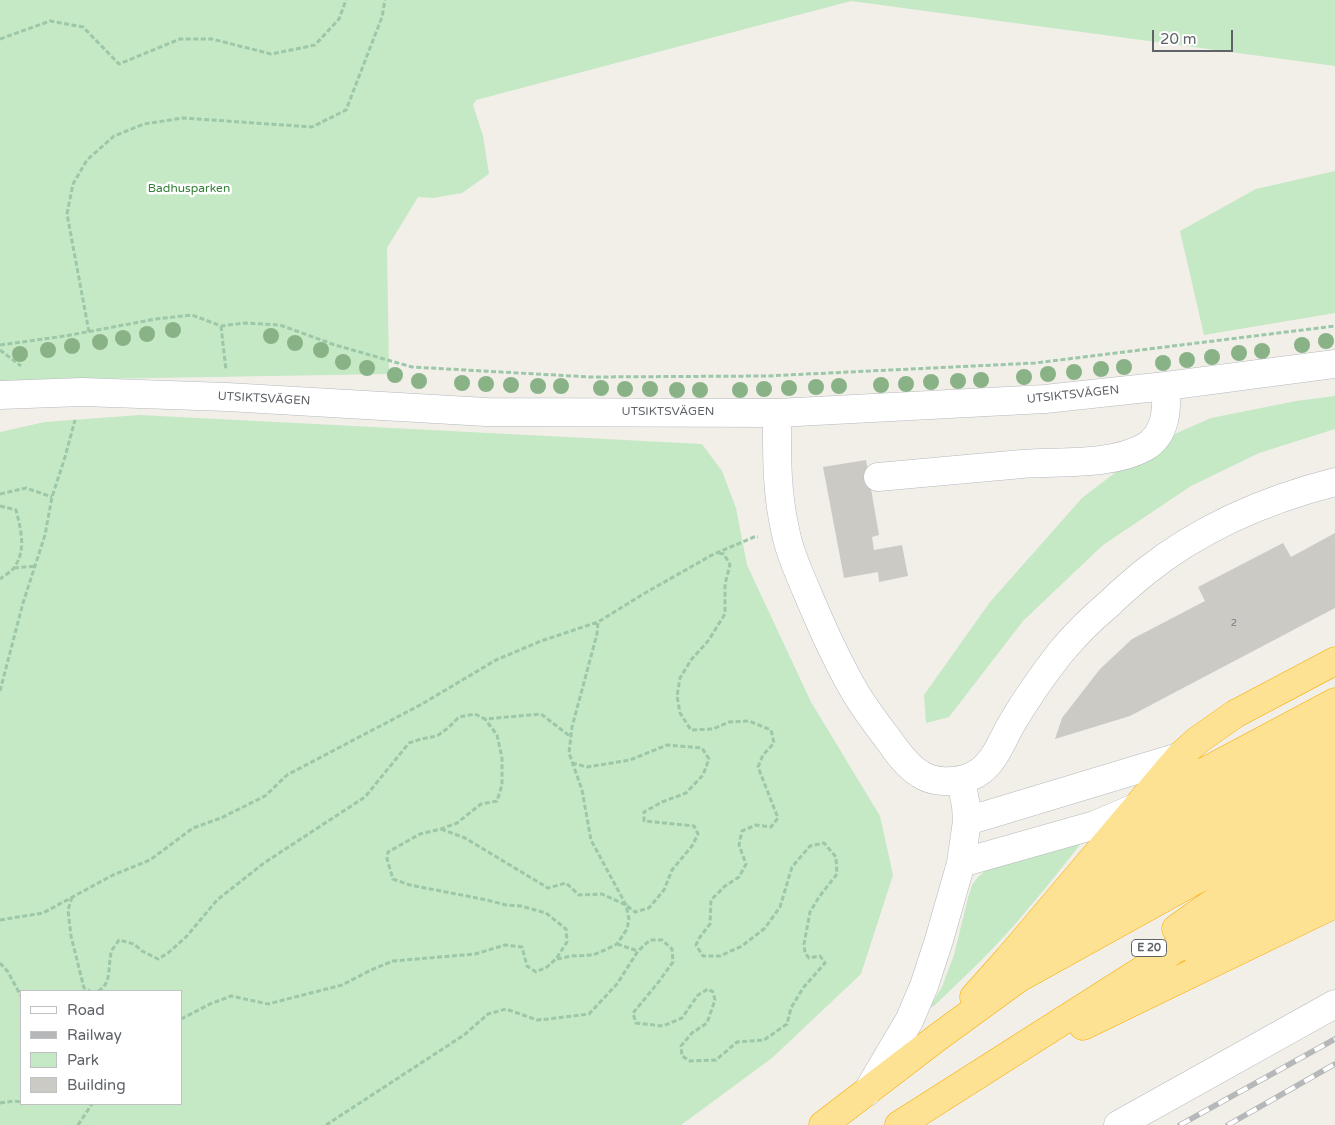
<!DOCTYPE html>
<meta charset="utf-8">
<style>
body{margin:0}
#map{position:relative;width:1335px;height:1125px;overflow:hidden;background:#f1efe8;font-family:"Varela Round",sans-serif}
canvas{display:block}
.legend{position:absolute;left:20px;top:990px;width:162px;height:115px;box-sizing:border-box;background:#fff;border:1px solid #bfc1c3;margin:0;padding:6px 9px;list-style:none;font-size:15px;color:#5f6368}
.legend li{display:flex;align-items:center;gap:10px;height:25px}
.legend b{width:25px;border:1px solid #bfc1c3}
.scale{position:absolute;left:1152px;top:30px;width:81px;height:22px;box-sizing:border-box;border:2px solid #5f6368;border-top:0;padding-left:6px;font-size:15px;line-height:18px;white-space:nowrap;color:#5f6368;-webkit-text-stroke:4px #fff;paint-order:stroke}
</style>
<div id="map">
<canvas width="1335" height="1125"></canvas>
<ul class="legend">
<li><b style="height:6px;background:#fff"></b>Road</li>
<li><b style="height:6px;background:#b6b7b8"></b>Railway</li>
<li><b style="height:14px;background:#c5e8c5"></b>Park</li>
<li><b style="height:14px;background:#cccac5"></b>Building</li>
</ul>
<div class="scale">20 m</div>
</div>
<script>
const g = document.querySelector('canvas').getContext('2d');
g.lineJoin = 'round';
function fill(path, color) { g.fillStyle = color; g.fill(path, 'evenodd'); }
function stroke(path, color, width, dash) { g.strokeStyle = color; g.lineWidth = width; g.lineCap = dash ? 'butt' : 'round'; g.setLineDash(dash || []); g.stroke(path); }
function drawText(font, color, halo, rows, align = 'center') {
  g.font = font + ' "Varela Round",sans-serif'; g.lineWidth = 5; g.setLineDash([]); g.textBaseline = 'middle'; g.strokeStyle = halo; g.fillStyle = color; for (const [text, x, y, turn = 0] of rows) {
    g.save(); g.translate(x, y); g.rotate((+turn || 0) * Math.PI / 180); g.textAlign = isNaN(turn) ? turn : align; if (halo) g.strokeText(text, 0, 0); g.fillText(text, 0, 0); g.restore();
  }
}
const green = new Path2D(`
 M0 0H1335V66L851 1 476 100 473 105 483 136 489 174 462 193 433 198 418 197 387 248 389 374 32 380 0 383Z
 M1335 171V313L1204 335 1180 231 1256 189Z
 M1335 396V429L1259 453 1191 486 1103 545 1023 621 949 717 926 723 924 695 990 602 1082 498 1154 443 1211 418 1296 401Z
 M140 415 702 444 722 471 736 508 747 565 811 702 880 816 893 875 861 974 772 1058 681 1125H0V432L45 422ZM21 991H181V1104H21Z
 M1082 842C1061 869 1039 896 1017 922 991 952 962 979 934 1006L929 1008 942 987 954 955 968 898 972 885 978 877 986 870Z`);
const building = new Path2D(`
 M866 460 879 535 872 537 874 550 902 545 908 576 879 582 878 572 844 578 823 467Z
 M1335 533V608L1130 716 1055 739 1062 718 1100 669 1132 639 1205 601 1198 587 1283 543 1291 557Z`);
const path = new Path2D(`
 M0 39 50 21 83 27 119 64 180 39H212L271 54 315 45 339 19 346 0
 M221 326 226 370
 M89 332 67 214 73 184 87 160 114 136 144 124 183 118 312 127 346 110 382 17 385 0
 M0 345 65 336 156 319 192 315 221 326 244 323 280 325 335 345 412 367 590 377 767 376 1035 363 1335 326
 M0 350 21 366
 M0 494 26 488 52 497
 M0 506 16 510C21 530 27 551 13 569 9 573 4 576 0 579
 M14 568 36 566
 M0 691 23 603 45 535 52 497 65 457 75 420
 M441 829 465 838 548 888 566 883 579 895 602 894 626 905 635 912 649 908 664 890 672 870 692 846 698 834 694 826 644 821V812L662 802 686 793 703 775 709 759 702 748 667 745 630 760 587 767 572 763
 M72 897 68 910 71 936 84 988 90 991
 M0 920 43 913 113 875 150 860 193 828 221 818 265 796 287 775 422 704 496 660 541 641 598 622 645 593 712 555 754 537H758
 M617 944 638 951
 M557 959 571 956 593 955 605 950 617 944 627 929 629 919 626 905 591 840 582 790 569 753 572 727 597 634 598 622
 M0 963 8 972 21 996
 M98 991C113 984 107 963 112 950 114 947 117 943 119 940L134 944 142 951 158 959 168 953 186 937 217 900 264 863 365 797 409 743 421 739 437 736 448 728 459 717 475 714 485 719 541 714 571 737
 M181 1019 210 1004 231 996 268 1004 342 985 371 970 393 961 475 954 505 945 522 947 527 966 536 972 547 967 556 959 567 942 566 929 546 913 521 906 506 905 487 900 410 885 393 879 387 859 388 852 420 834 441 829 457 823 481 804 497 801 502 785V758L497 735 485 719
 M0 1103 14 1101 21 1102
 M78 1125 92 1104
 M326 1125 464 1035 488 1014 506 1009 537 1020 548 1019 589 1014 617 984 638 951 650 940H662L672 949 673 962 657 984 633 1013 636 1023 663 1026 682 1018 698 995 708 989 713 992 715 1000 707 1023 692 1033 681 1046 682 1056 690 1061 716 1060 737 1042 764 1040 787 1024 791 1008 803 988 825 963 820 956 809 958 805 953 804 944 810 912 819 897 837 874 836 857 824 843 810 846 792 867 780 907 765 928 742 946 720 956H703L696 945 700 937 710 924 711 900 725 886 739 877 746 864 739 845 742 831 756 825 771 827 778 818 758 767 763 755 774 743 771 730 749 721 729 722 713 729 691 730 680 713 677 696 680 678 691 660 708 641 725 614V584L730 565 724 554 717 553`);
const minor = new Path2D(`
 M0 395 82 392 227 397 486 412 777 413 1045 399 1166 386 1335 364
 M777 413C777 455 776 492 786 534 790 554 799 573 807 592 820 623 834 655 851 685 861 704 875 722 888 739 897 752 907 766 920 774 933 783 955 783 970 777 977 774 984 769 989 763 999 752 1004 736 1012 723 1026 699 1043 675 1060 653 1075 635 1092 618 1110 603 1121 592 1133 582 1145 572 1200 528 1268 499 1335 482
 M878 477C926 473 974 468 1022 464 1060 461 1111 466 1145 447 1167 434 1167 408 1166 386
 M967 821 1179 757
 M961 863 1095 825 1135 808
 M867 1092 909 1021 924 986 939 940 961 863 967 821 966 806 961 780
 M1118 1125 1335 1004`);
const highway = new Path2D(`
 M1149 801 1335 702
 M1104 854 1255 770 1335 728
 M1067 900 1265 789 1335 753
 M1176 929C1226 892 1280 859 1335 829
 M1023 951 1277 810 1335 779
 M1198 955 1335 880
 M974 997 1008 959 1179 757 1198 740 1235 714 1335 661
 M1083 1026 1335 904
 M823 1125 938 1037 1019 978 1335 803
 M899 1125 1221 920 1307 868 1335 854`);
const rail = new Path2D(`
 M1180 1125 1335 1039
 M1228 1125 1335 1064`);
const trees = [
 [173,330],
 [147,334],
 [271,336],
 [123,338],
 [1326,341],
 [100,342],
 [295,343],
 [1302,345],
 [72,346],
 [48,350],
 [321,350],
 [1262,351],
 [1239,353],
 [20,354],
 [1212,357],
 [1187,360],
 [343,362],
 [1163,363],
 [1124,367],
 [367,368],
 [1101,369],
 [1074,372],
 [1048,374],
 [395,375],
 [1024,377],
 [981,380],
 [419,381],
 [958,381],
 [931,382],
 [462,383],
 [486,384],
 [906,384],
 [511,385],
 [881,385],
 [538,386],
 [561,386],
 [839,386],
 [816,387],
 [601,388],
 [789,388],
 [625,389],
 [650,389],
 [764,389],
 [677,390],
 [700,390],
 [740,390]
];
const numberNames = [
 ["2",1234,623]
];
const shields = [
 [1149,948,35]
];
const shieldNames = [
 ["E 20",1149,948]
];
const parkNames = [
 ["Badhusparken",189,189]
];
const streetNames = [
 ["UTSIKTSVÄGEN",1073,395,-6],
 ["UTSIKTSVÄGEN",264,399,3],
 ["UTSIKTSVÄGEN",668,412]
];
fill(green, '#c5e8c5');
fill(building, '#cccac5');
stroke(minor, '#b5b8bc', 29);
stroke(highway, '#f9ab00', 29);
stroke(path, '#9cc7a9', 3, [5, 2.5]);
stroke(minor, '#fff', 28);
stroke(highway, '#fde293', 28);
stroke(rail, '#b6b7b8', 5.5);
stroke(rail, '#fff', 4, [11]);
g.fillStyle = '#89b387';
for (const [x, y] of trees) { g.beginPath(); g.arc(x, y, 8, 0, 2 * Math.PI); g.fill(); }
drawText('10px', '#7a7d7f', null, numberNames);
for (const [x, y, w] of shields) { const box = new Path2D(); box.roundRect(x - w / 2, y - 8.5, w, 17, 4); g.fillStyle = '#fff'; g.fill(box); stroke(box, '#5f6368', 1); }
drawText('bold 11px', '#5f6368', null, shieldNames);
drawText('12px', '#348238', '#fff', parkNames);
drawText('12px', '#5f6368', '#fff', streetNames);
</script>
